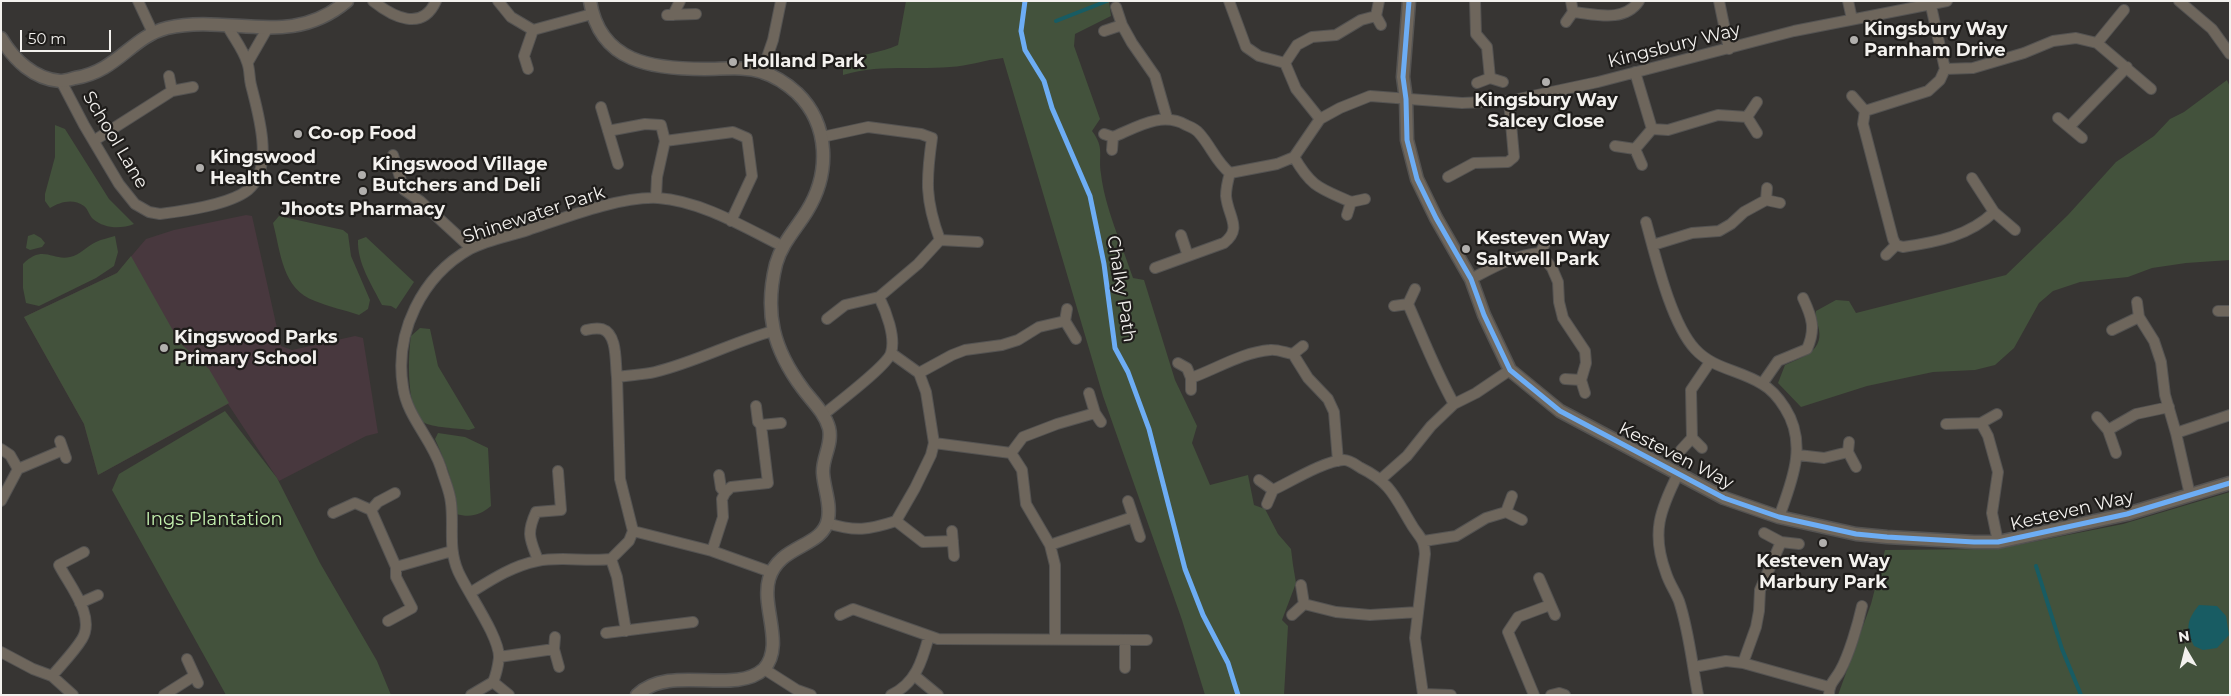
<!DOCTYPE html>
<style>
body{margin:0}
#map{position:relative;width:2231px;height:696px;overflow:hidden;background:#373533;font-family:Montserrat,sans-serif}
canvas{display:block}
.frame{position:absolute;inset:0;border:2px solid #f3f1ee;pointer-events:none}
.north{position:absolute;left:2161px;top:626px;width:50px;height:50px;-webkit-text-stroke:4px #1f1d1b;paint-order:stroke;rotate:352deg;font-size:14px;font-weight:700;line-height:20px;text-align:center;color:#f3f1ee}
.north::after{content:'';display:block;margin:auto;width:18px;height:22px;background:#f3f1ee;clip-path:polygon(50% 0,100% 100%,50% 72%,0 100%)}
.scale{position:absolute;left:20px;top:30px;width:91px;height:22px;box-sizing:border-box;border:2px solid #f3f1ee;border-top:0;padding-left:6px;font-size:15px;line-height:18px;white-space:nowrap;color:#f3f1ee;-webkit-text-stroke:4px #1f1d1b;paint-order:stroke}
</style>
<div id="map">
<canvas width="2231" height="696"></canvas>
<div class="frame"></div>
<div class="north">N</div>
<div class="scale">50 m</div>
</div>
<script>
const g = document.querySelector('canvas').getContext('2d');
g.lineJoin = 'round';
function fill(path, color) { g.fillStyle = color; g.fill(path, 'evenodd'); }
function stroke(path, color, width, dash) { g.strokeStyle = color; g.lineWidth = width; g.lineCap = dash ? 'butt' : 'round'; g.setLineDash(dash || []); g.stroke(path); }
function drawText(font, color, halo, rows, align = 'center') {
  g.font = font + ' Montserrat,sans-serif'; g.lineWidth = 4.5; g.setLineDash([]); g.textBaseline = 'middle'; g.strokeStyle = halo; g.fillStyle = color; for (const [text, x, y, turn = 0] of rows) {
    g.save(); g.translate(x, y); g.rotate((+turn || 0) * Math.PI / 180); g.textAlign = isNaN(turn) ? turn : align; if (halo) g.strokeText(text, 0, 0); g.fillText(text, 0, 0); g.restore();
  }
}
const education = new Path2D(`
 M246 215 252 216 281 346 292 350 355 336 363 338 378 433 366 436 279 481 228 404 98 475 84 424 24 317 117 273 146 239 174 230Z`);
const green = new Path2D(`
 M906 1H1109L1111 16 1075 34 1074 46 1100 119 1092 131C1105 148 1098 155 1101 174 1105 208 1122 245 1133 278L1144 280 1175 380 1197 426 1192 443 1210 485 1248 475 1254 505 1265 509 1278 534 1291 549 1293 565 1296 583 1282 620 1288 626 1284 695H1205L1182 620 1103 396 1003 58C985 60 968 66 950 67 914 70 878 64 843 75V61C861 54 880 53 898 45Z
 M2227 80 2230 87V260L2186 263 2152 268 2128 277 2080 282 2053 291 2039 303 2014 348 1995 365 1975 370 1933 372 1867 386 1801 407 1778 383 1785 365C1800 358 1823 352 1819 330 1818 323 1814 318 1816 311L1836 300 1849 301 1856 313 2006 275 2068 215 2116 162 2154 136 2170 119 2184 112Z
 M55 125 65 129 109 199 134 224C121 229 105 229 93 219 89 215 88 209 84 206 73 198 60 202 50 208L45 201V194L55 157Z
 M279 216 343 230 348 234 351 256 370 300 368 309 359 315C345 310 329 307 315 301 282 289 281 253 273 223Z
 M34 234 41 238 45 243 42 247 30 250 26 248 28 236Z
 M115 236 118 252 114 266 96 278 39 306 26 303 23 288V264C43 244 52 261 70 257 80 255 87 246 96 242 102 239 109 238 115 236Z
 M366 237 414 282 396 309 391 306 382 305C372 285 357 263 358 240Z
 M131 256 180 343 209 369 229 403 98 475 84 424 24 317 117 273Z
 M420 328 430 329 438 366 475 428 469 430C458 428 432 428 423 422 406 411 408 354 411 336Z
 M225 411 277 478 320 563 377 661 391 695H226L112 490 119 474Z
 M438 433 465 437 488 448 491 506C480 515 471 518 456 514 454 482 448 468 435 439Z
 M2230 492V695H1838L1871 604 1885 550 1997 549 2123 524Z`);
const water = new Path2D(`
 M2199 605 2217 606 2226 616 2229 635 2217 648 2203 650 2194 646C2185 628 2187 620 2199 605Z`);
const stream = new Path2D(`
 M1056 21 1107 1
 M2036 566 2062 649 2081 695`);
const minor = new Path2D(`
 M138 1 153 33
 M373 1C393 17 422 32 436 1
 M498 1 511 17 533 30 592 14
 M1229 1 1246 47 1259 56 1285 63 1296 89 1320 119
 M1379 1 1376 16 1381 25
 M1475 1 1476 34 1487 47 1490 78
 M1719 1 1729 49
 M1848 1 1852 19
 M2179 1 2212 29 2230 54
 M1931 6 1945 69 1940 80 1928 91 1865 111 1863 124 1893 239 1896 245 1903 247C1937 242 1969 236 1994 212
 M1116 7 1122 25 1132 43 1155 76 1167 118
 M1573 12C1595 14 1624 23 1639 1
 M667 15 696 14
 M673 15 680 1
 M1566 22 1573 12 1571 1
 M1104 31 1122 25
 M2097 43 2124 10
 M248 62 267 29
 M1285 63 1297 45 1312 37 1336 35 1361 20 1376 16
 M528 69 524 56 533 30
 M1945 69 1973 68 2024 53 2053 41 2076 38 2097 43 2151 89
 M762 72 773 40 781 1
 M1635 72 1652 129
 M169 76 172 91
 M61 81 84 125 119 184 135 204 149 212 160 214C184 211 229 205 248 190 275 168 258 113 251 85 249 77 250 69 247 62 243 49 233 37 227 25
 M1477 83 1490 78 1503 82
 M1852 96 1865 111
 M1757 102 1747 117 1757 133
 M601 107 618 164
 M2058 118 2082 138
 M2069 127 2127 67
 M608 131 645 124 661 125 665 141 733 132 747 138 752 176 731 221
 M1104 134 1113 137 1112 150
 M822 137 868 127 921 134 932 138C926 180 925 200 940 240L918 264 879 297 845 305 827 319
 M1113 137C1137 127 1162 111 1186 125 1191 127 1196 129 1199 133 1211 146 1216 162 1230 173
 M95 140 172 91 193 87
 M1615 146 1635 149 1642 165
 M1635 149 1652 129 1668 130 1718 115 1747 117
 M393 155 404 190 420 201 471 248
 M1294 157C1312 188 1320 188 1351 202
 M1230 173 1277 164 1294 157 1320 119 1340 108 1370 96 1462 103 1509 101 1598 82 1794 31 1947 1
 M1448 177 1474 163 1508 162 1514 157 1509 101
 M1972 178 1994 212 2015 230
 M1767 188 1766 200 1780 203
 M656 198 657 177 665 141
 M1347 215 1351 202 1365 199
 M1646 222C1656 258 1671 323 1695 349 1713 369 1740 370 1762 384 1771 389 1780 400 1785 408 1808 444 1792 481 1779 517
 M1181 235 1188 256
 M940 240 978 242
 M1653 245 1692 233 1719 231 1731 224 1744 212 1766 200
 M1540 253 1548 238
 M1886 255 1896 245
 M1155 268 1224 243C1243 228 1228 217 1226 196 1226 189 1228 180 1230 173
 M1471 279C1494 267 1514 255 1540 253L1552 268 1558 282 1559 302 1563 318 1585 351 1586 363 1581 380
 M1408 304C1423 338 1436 372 1454 404
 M1394 306 1408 304 1415 289
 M1067 309 1065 321 1076 339
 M2218 311H2230
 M2139 317 2154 341 2161 362 2165 395 2176 433 2190 495
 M586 330C590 329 598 328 602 329 618 334 615 363 617 377
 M2112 330 2139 317 2137 302
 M1293 354 1303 346
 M1178 363 1187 368 1191 378V390
 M919 373 952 355 965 350 1002 345 1018 340 1039 327 1065 321
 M1191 378C1216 369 1243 352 1270 350 1277 349 1286 353 1293 354L1308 378 1328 399 1334 412 1338 461
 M1565 379 1581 380 1585 393
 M1762 384 1778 361 1807 349C1816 329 1812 317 1803 298
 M1089 393 1095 413 1101 422
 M823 415C836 404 887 366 891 353 896 337 886 311 879 297
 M2097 417 2108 430 2116 453
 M1981 423 1997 414
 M1946 424 1981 423 1988 436 1998 472 1992 513 1998 542
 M761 425 781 423
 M2108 430 2136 414 2169 407
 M2176 433 2230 415
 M1692 438 1691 390 1710 362
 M60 441 66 458
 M1849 442 1848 452 1856 467
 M934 443 1011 453 1023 437 1057 424 1095 413
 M1 449 10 455 18 469
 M1681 450 1692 438 1702 448
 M1011 453 1022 470 1026 504 1050 545 1055 565V639
 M1798 455 1824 458 1848 452
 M1678 474C1660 510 1651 533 1666 573 1669 583 1675 591 1679 601 1689 631 1692 664 1698 695
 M1381 479 1407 456 1431 426 1454 404 1476 393 1510 370
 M1259 480 1273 490 1267 504
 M1273 490C1290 482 1326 460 1344 460 1350 460 1356 465 1361 468 1392 483 1396 500 1413 527 1421 539 1424 539 1425 554L1415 638 1423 694 1451 695
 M725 493 731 487 768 483 761 425 758 422 756 406
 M1512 496 1506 512 1522 520
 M1 501 18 469 63 450
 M1128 501 1140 537
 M371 510 396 567
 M333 513 355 503 371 510 378 502 395 493
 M896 521 923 542 953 541
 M827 523C856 532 868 530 896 521L915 488 931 455 934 443 926 392 919 373 891 353
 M952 531 954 556
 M1764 533 1781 542 1799 544
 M1424 541 1456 536 1486 518 1506 512
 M1050 545 1133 517
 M712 551 723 517 722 499 725 493 721 488 719 475
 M611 559 617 577 626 631
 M611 559 629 541 633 531
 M538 560C530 539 526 534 536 512L561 510 558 471
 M771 572 712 551 633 531 620 479 617 377C629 375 643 375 655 372 696 362 733 342 773 331
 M1539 578 1555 615
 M470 593C491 580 512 566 537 561 561 556 587 562 611 559
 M80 603 98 595
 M1304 604 1336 612 1370 615 1418 612
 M840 615 853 609 938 639 1147 640
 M1292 615 1304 604 1301 585
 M388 621 412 608 396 577V567L452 551
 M606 633 693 622
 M555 637 554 649 559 667
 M1 652 33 669 52 676 73 695
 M499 657 554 649
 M187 659 198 683
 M1743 663 1756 627 1759 611 1760 590 1781 542
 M1694 667 1726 661 1743 663 1829 687
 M1125 668V641
 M764 669 797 690 811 695
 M52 676C62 664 74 652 82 639 96 616 69 585 59 565L84 552
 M915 676 938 695
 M493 682C496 675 498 666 499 658 500 637 467 592 458 571 448 548 454 526 451 503 450 491 444 479 441 468 432 439 407 417 403 387 394 333 422 276 470 249 487 240 510 236 528 230 564 218 620 196 658 198 701 201 744 227 782 246
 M164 695 194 676
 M471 695 493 682 509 695
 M891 695C916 683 922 661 929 636
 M1534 695 1508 632 1518 617 1550 605
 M1551 695 1559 693 1565 695
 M1829 695C1829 683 1835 680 1840 671 1849 655 1858 624 1862 606`);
const tertiary = new Path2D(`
 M590 1C600 63 653 69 705 69 724 69 744 66 762 72 775 76 787 84 797 93 830 125 830 174 807 211 796 229 782 243 776 264 764 313 773 349 803 389 812 401 825 413 829 428 833 444 822 458 823 473 824 489 831 503 828 519 823 548 779 544 769 579 761 607 785 645 764 669 734 696 671 663 637 695
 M1409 1 1403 77 1406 99 1407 140 1417 179 1436 218 1471 279 1484 315 1510 370 1560 411 1724 498 1779 517 1856 534 1887 537 1974 542H1998L2127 514 2230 483
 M1 38C14 60 34 79 60 81 65 81 71 79 75 78 118 71 131 37 167 28 231 13 289 50 347 1`);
const cycleway = new Path2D(`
 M1025 1 1021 31 1025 50 1044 81 1052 108 1090 196 1104 264 1115 348 1128 372 1149 429 1185 569 1203 615 1228 663 1238 695
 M1409 1 1403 77 1406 99 1407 140 1417 179 1436 218 1471 279 1484 315 1510 370 1560 411 1724 498 1779 517 1856 534 1887 537 1974 542H1998L2127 514 2230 483`);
const markers = [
 [1854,40,5,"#b1afad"],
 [733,62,5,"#b1afad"],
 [1546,82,5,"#b1afad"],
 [298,134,5,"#b1afad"],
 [200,168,5,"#b1afad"],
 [362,175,5,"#b1afad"],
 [363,191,5,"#b1afad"],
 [1466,249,5,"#b1afad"],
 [164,348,5,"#b1afad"],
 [1823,543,5,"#b1afad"]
];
const poiNames = [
 ["Kingsbury Way",1864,30],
 ["Parnham Drive",1864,51],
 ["Holland Park",743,62],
 ["Kingsbury Way",1546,101,"center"],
 ["Salcey Close",1546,122,"center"],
 ["Co-op Food",308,134],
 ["Kingswood",210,158],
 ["Health Centre",210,179],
 ["Kingswood Village",372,165],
 ["Butchers and Deli",372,186],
 ["Jhoots Pharmacy",363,210,"center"],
 ["Kesteven Way",1476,239],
 ["Saltwell Park",1476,260],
 ["Kingswood Parks",174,338],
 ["Primary School",174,359],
 ["Kesteven Way",1823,562,"center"],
 ["Marbury Park",1823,583,"center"]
];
const streetNames = [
 ["Kingsbury Way",1674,46,-14],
 ["School Lane",115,140,59],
 ["Shinewater Park",534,215,-18],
 ["Chalky Path",1121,289,81],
 ["Kesteven Way",1676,456,27],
 ["Kesteven Way",2072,511,-13]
];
const parkNames = [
 ["Ings Plantation",214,520]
];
fill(education, '#48383e');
fill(green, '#43523c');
fill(water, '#185c63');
stroke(stream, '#185c63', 4);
stroke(minor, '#545352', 12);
stroke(tertiary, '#545352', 15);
stroke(minor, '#6e665c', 10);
stroke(tertiary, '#6e665c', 12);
stroke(cycleway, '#6dadf4', 5);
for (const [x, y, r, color] of markers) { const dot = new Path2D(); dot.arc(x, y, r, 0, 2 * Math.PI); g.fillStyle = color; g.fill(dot); stroke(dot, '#1f1d1b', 2); }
drawText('bold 18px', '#f3f1ee', '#1f1d1b', poiNames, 'left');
drawText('18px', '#f3f1ee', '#1f1d1b', streetNames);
drawText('18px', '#c4f1af', '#1f1d1b', parkNames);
</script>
